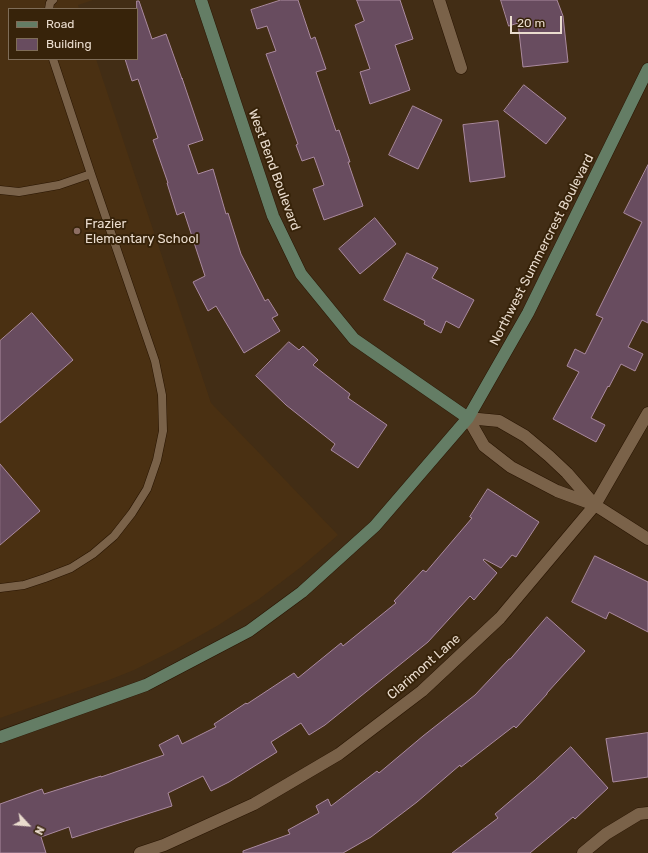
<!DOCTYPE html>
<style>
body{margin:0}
#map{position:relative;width:648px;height:853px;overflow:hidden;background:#422d15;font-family:Rubik,sans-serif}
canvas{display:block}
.legend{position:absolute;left:8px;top:8px;width:130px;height:52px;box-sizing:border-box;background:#37230a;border:1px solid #7f6d58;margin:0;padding:5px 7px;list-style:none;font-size:12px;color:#eadcce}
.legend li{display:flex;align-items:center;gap:8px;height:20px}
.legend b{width:20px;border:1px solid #7f6d58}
.north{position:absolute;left:8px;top:805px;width:40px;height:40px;-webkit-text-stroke:3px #37230a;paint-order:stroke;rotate:116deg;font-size:11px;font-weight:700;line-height:16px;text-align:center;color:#eadcce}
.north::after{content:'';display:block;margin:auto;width:14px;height:18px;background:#eadcce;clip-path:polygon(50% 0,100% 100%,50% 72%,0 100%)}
.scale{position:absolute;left:510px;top:16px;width:52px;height:18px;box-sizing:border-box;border:2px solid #eadcce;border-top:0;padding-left:5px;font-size:12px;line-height:14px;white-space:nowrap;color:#eadcce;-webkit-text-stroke:3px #37230a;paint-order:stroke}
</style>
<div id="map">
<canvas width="648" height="853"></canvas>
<ul class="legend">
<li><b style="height:5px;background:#647d65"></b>Road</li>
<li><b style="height:11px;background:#684c5f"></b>Building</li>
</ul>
<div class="north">N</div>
<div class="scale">20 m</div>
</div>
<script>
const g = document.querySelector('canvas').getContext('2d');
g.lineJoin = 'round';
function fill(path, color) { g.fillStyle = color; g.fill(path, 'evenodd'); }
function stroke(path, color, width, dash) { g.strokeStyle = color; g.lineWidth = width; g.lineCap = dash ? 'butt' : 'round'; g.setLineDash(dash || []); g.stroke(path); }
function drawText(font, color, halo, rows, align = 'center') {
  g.font = font + ' Rubik,sans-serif'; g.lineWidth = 4; g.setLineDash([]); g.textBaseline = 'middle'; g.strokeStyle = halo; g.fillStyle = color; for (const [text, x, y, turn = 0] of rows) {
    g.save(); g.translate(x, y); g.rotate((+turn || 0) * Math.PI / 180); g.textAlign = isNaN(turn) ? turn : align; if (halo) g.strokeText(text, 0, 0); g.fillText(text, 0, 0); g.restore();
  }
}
const built = new Path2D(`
 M0 0H93L78 5 79 9H9V59H96L211 403 338 535 301 567 259 599 217 626 176 649 134 670 109 680 0 718Z`);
const building = new Path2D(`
 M281 0H298L311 39 315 37 326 69 316 72 336 131 339 130 350 162H348L363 206 324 220 313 189 324 185 314 157 302 161 296 145 298 144 266 54 276 51 267 26 257 29 251 10Z
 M357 0H400L413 39 395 45 410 90 370 104 360 72 370 69 355 25 364 21Z
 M501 0H557L563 16 568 62 523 67 518 23 509 26Z
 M137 1H139L152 39 166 34 182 79V78L203 140 188 145 198 174 213 169 226 214 228 213 241 254 265 301 268 299 278 315 272 318 280 331 244 353 216 306 208 311 193 282 205 276 184 212 177 215 167 183H168L153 140 158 138 138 79 132 81 125 59H137Z
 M524 85 566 118 546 144 504 111Z
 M413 106 442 120 418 169 389 155Z
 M498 121 505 177 470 182 463 125Z
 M648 165V323L642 320 628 347 643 354 635 371 621 364 609 387 608 386 591 418 605 425 596 442 553 419 579 372 567 366 575 349 585 354 603 318 596 315 642 222 624 213Z
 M375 218 396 244 360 274 339 249Z
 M407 253 438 268 432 278 474 300 459 328 446 321 441 333 424 324 425 321 384 300Z
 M32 313 73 360 0 423V341Z
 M289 342 299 350 303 346 318 360 313 365 350 394 348 398 387 425 358 468 331 450 335 444 286 405 256 376Z
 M0 464 40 511 0 545Z
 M488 489 539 522 516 557 512 555 501 568 484 559 483 560 497 573 474 600 470 596 428 642 325 725 309 735 301 723 271 742 277 752 229 782 211 791 203 776 168 793 172 806 72 838 69 827 41 837 46 853H0V804L42 789 44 794 101 776V777L164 755 159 745 178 735 182 744 216 727 214 724 246 703 247 704 294 673 298 678 341 643 343 646 396 603 394 601 423 570 426 572 472 518 470 517Z
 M595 556 648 582V632L609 612 606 619 572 602Z
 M547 617 585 651 547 693V694L516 728 514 726 461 767 460 765 417 802 371 837 343 853H243V851L290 834 288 830 319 813 316 806 328 799 331 806 377 771 379 773 423 736 475 695 509 659H510Z
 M648 733V777L613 782 606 739Z
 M571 747 608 788 575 819 573 817 530 853H452L498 818 495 814 535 780Z`);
const lane = new Path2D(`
 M49 9 50 3 53 0
 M0 190 19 192 59 185 91 174
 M0 588 24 585 45 578 71 568 93 554 114 536 132 513 147 489 157 460 163 431 162 395 155 361 91 174 53 59`);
const street = new Path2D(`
 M439 0 461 68
 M468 418 484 446 511 467 557 491 595 505 648 539
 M468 418 499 421 525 436 549 456 567 473 593 503
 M140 853 164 845 254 804 339 754 422 691 500 618 595 505 648 413
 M583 853 606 834 639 814 648 813`);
const secondary = new Path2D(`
 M201 0 273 216 301 274 354 339 468 418
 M0 737 146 685 249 631 302 592 375 526 468 418 528 313 648 69`);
const markers = [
 [77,231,4,"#8d6e63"]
];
const streetNames = [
 ["West Bend Boulevard",274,170,70],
 ["Northwest Summercrest Boulevard",542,250,-63],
 ["Clarimont Lane",424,667,-41]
];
const poiNames = [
 ["Frazier",85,224],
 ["Elementary School",85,239]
];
fill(built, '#4a3012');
fill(building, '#684c5f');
stroke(building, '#aa8a9f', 1);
stroke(lane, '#281400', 9);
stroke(street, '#281400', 13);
stroke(secondary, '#281400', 13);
stroke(lane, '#7a6249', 8);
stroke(street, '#7a6249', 12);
stroke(secondary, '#647d65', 12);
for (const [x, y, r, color] of markers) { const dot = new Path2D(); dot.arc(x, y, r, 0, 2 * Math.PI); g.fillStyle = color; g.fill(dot); stroke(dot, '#37230a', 1.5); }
drawText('13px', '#eadcce', '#37230a', streetNames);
drawText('13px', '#eadcce', '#37230a', poiNames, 'left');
</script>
